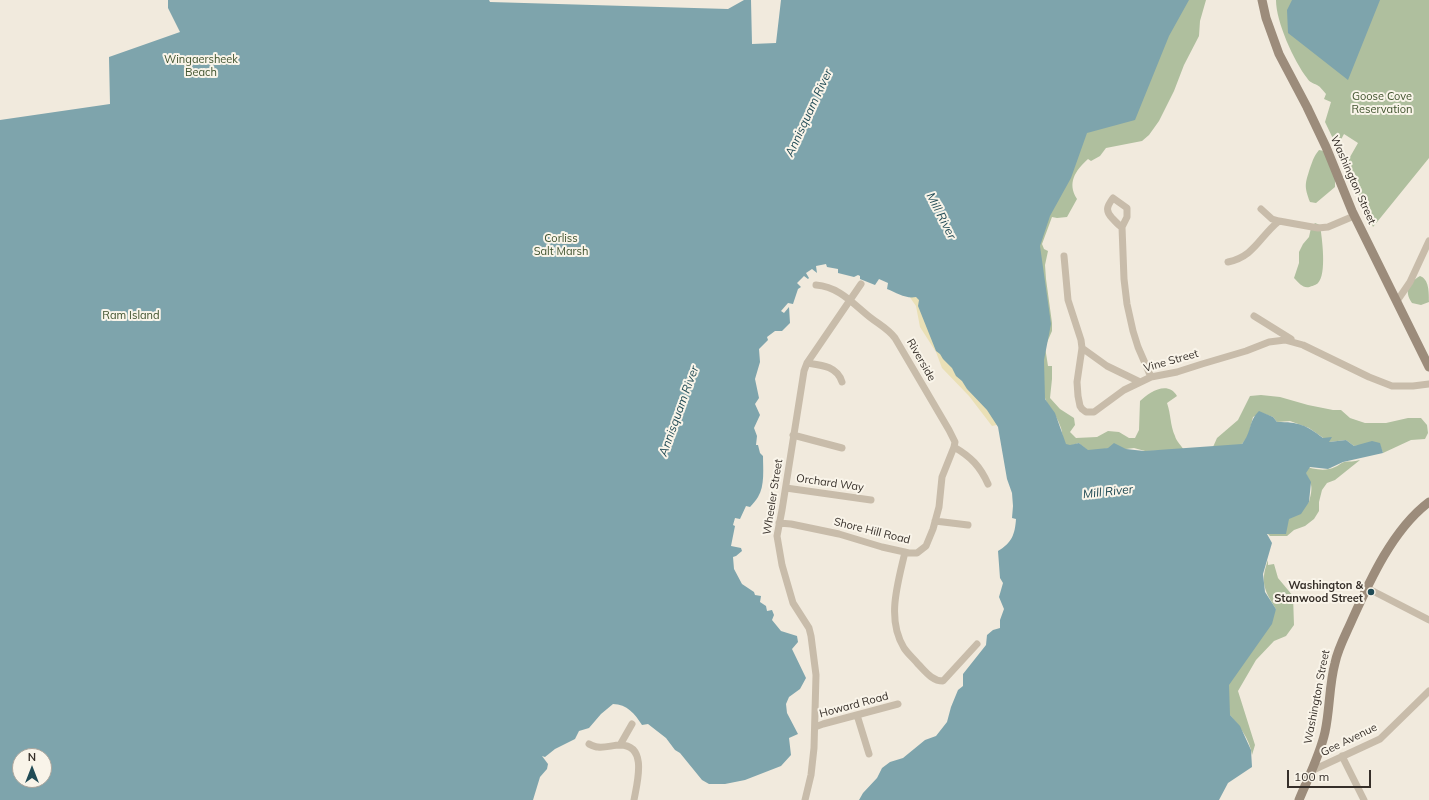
<!DOCTYPE html>
<style>
body{margin:0}
#map{position:relative;width:1429px;height:800px;overflow:hidden;background:#f1eadd;font-family:Mulish,sans-serif}
canvas{display:block}
.north{position:absolute;left:12px;top:748px;width:40px;height:40px;box-sizing:border-box;background:#f9f4e9;border:1px solid #aba59c;border-radius:50%;rotate:0deg;font-size:11px;font-weight:700;line-height:16px;text-align:center;color:#362f29}
.north::after{content:'';display:block;margin:auto;width:14px;height:18px;background:#214b55;clip-path:polygon(50% 0,100% 100%,50% 72%,0 100%)}
.scale{position:absolute;left:1287px;top:770px;width:84px;height:18px;box-sizing:border-box;border:2px solid #362f29;border-top:0;padding-left:5px;font-size:12px;line-height:14px;white-space:nowrap;color:#362f29;-webkit-text-stroke:3px #f9f4e9;paint-order:stroke}
</style>
<div id="map">
<canvas width="1429" height="800"></canvas>
<div class="north">N</div>
<div class="scale">100 m</div>
</div>
<script>
const g = document.querySelector('canvas').getContext('2d');
g.lineJoin = 'round';
function fill(path, color) { g.fillStyle = color; g.fill(path, 'evenodd'); }
function stroke(path, color, width, dash) { g.strokeStyle = color; g.lineWidth = width; g.lineCap = dash ? 'butt' : 'round'; g.setLineDash(dash || []); g.stroke(path); }
function drawText(font, color, halo, rows, align = 'center') {
  g.font = font + ' Mulish,sans-serif'; g.lineWidth = 4; g.setLineDash([]); g.textBaseline = 'middle'; g.strokeStyle = halo; g.fillStyle = color; for (const [text, x, y, turn = 0] of rows) {
    g.save(); g.translate(x, y); g.rotate((+turn || 0) * Math.PI / 180); g.textAlign = isNaN(turn) ? turn : align; if (halo) g.strokeText(text, 0, 0); g.fillText(text, 0, 0); g.restore();
  }
}
const green = new Path2D(`
 M938 0H1206L1200 21 1199 36 1184 65 1174 91 1159 121 1149 135 1142 141 1106 148 1100 156 1091 161 1088 159C1075 171 1067 183 1077 199L1067 217 1057 218 1052 217 1042 244 1044 249 1048 251 1045 265 1046 279 1052 323V331L1045 347 1048 366H1052V379L1050 398 1060 409 1074 418 1075 425 1070 432 1076 438 1097 437 1108 431 1119 432 1129 438H1135L1139 430 1140 401C1149 392 1168 380 1177 396L1167 403C1171 414 1170 425 1175 436 1176 441 1181 445 1184 450L1145 451 1134 448 1126 449 1108 448 1102 450H1087L1079 443 1066 447C1062 442 1063 435 1061 428 1058 419 1053 411 1047 403L907 67Z
 M1276 0H1429V158L1373 227 1346 164 1358 143 1344 134 1337 147 1325 122 1331 102 1324 99 1326 94C1323 91 1321 87 1317 85 1313 83 1309 82 1307 78 1294 61 1276 22 1276 0Z
 M1319 150 1324 151 1335 179V187L1316 203 1310 202C1304 186 1305 184 1310 168 1313 160 1314 156 1319 150Z
 M1315 223 1320 225C1322 238 1327 274 1318 283 1317 284 1313 286 1312 286 1304 290 1300 284 1294 278L1299 263V252L1303 244 1309 237 1311 228Z
 M1420 276C1429 279 1429 292 1429 302L1421 305 1412 303C1404 291 1408 283 1420 276Z
 M1261 395 1280 397 1308 405 1333 410H1341L1350 418 1365 423H1386L1408 418H1421L1427 425 1428 433 1425 439 1411 440 1383 453 1379 443 1354 446 1346 440 1329 442 1309 428 1290 421 1277 422 1273 417 1262 413 1253 417 1248 437 1240 446 1213 447 1217 438 1238 420 1250 396Z
 M1360 460 1335 480 1327 483 1322 490 1319 502V511L1314 519 1305 526 1294 530 1287 536H1270L1265 531 1309 502C1315 481 1309 484 1303 466 1313 469 1325 472 1335 467 1338 466 1341 463 1344 462 1349 461 1354 462 1360 460Z
 M1268 560V565L1274 564 1278 578 1293 596 1294 625 1286 636 1274 641 1256 660 1238 691 1255 745 1252 755C1250 739 1238 724 1228 713L1227 686 1276 609C1264 590 1260 582 1268 560Z`);
const sand = new Path2D(`
 M915 289 983 398 1001 424 992 426 969 396 942 368 936 352 920 327 916 306 909 296Z`);
const water = new Path2D(`
 M168 0H489L490 2 728 9 744 0H751L752 44 776 43 781 0H1189L1169 36 1135 120 1087 133 1071 178 1050 216 1040 246 1051 324 1044 360 1045 399 1055 413 1066 444 1070 445 1079 443 1088 450 1108 448 1114 443 1126 449 1144 451 1242 444C1252 432 1248 422 1259 411L1273 417 1277 422C1299 422 1306 425 1323 438L1332 437 1329 442 1346 440 1354 446 1372 441 1380 443 1383 453 1343 462 1328 469 1310 467 1306 473 1311 482 1309 502 1301 514 1289 519 1286 534H1267L1272 543 1263 574 1265 592 1276 609 1272 624 1229 685 1230 715 1240 726 1251 750 1252 767 1228 783 1219 800H859L863 793 877 778 882 768 890 762 903 758 925 740 936 736 947 722 951 707 958 690 963 686V674L986 645 987 635 993 630 1000 628V620L1004 609 999 597 1003 583 1000 578 998 551C1012 543 1015 534 1016 519L1012 518 1013 506 1012 493 1007 479 998 427 987 410 967 389 962 381 956 376 952 368 943 359 940 354 936 351 918 306 919 300 916 297C906 299 897 293 887 289L888 283 879 279 875 285 860 279V276L858 275 854 277 838 273V269L827 267 826 264 816 266 817 273 812 269 806 273 809 278 808 279 804 276 797 283 801 287 798 289 793 304 788 303 781 311 784 313 789 307 790 323 782 331H775L767 337 768 340 759 349 760 362 755 379 759 398 755 404 760 415 754 428 757 436 756 445H758L760 453 763 456C763 468 765 486 758 497 756 500 753 504 750 507L746 506 740 519 735 518 733 525 735 526 731 546 741 548 742 551 736 556 733 557 734 569 742 584 754 592 755 595 761 596 760 602 766 606 767 611 772 610 774 615 772 620 781 631 797 636 798 642 792 649 806 678 800 689 789 697 786 704 787 713 798 734 789 738 791 755 781 766 745 780 725 784H709L702 780 680 753 675 750 666 738 648 724 642 725C635 714 627 704 613 704L601 714 589 728 579 731 575 739 555 749 545 757 542 756 548 764 547 769 540 777 533 800H0V120L110 104 109 57 180 32 168 8ZM20 756H44V780H20Z
 M1292 0H1380L1348 80 1288 33 1287 10Z`);
const street = new Path2D(`
 M1261 209 1272 219 1279 221
 M1122 227C1118 225 1116 222 1112 218 1105 211 1107 206 1113 198L1127 208V217L1122 227 1124 279 1127 304 1133 331 1138 347 1151 377
 M1064 256 1068 300 1081 340 1082 348 1077 382 1078 396 1080 406 1082 409 1086 412H1094L1124 390 1151 377 1177 372 1202 364 1246 351 1269 342 1285 340 1303 345 1369 377 1392 386H1413L1429 384
 M1228 262C1255 256 1259 237 1279 221L1318 228 1328 227 1354 216
 M1397 301 1410 282 1429 241
 M1254 316 1291 339
 M1082 348 1107 366 1140 382
 M807 363C821 365 837 366 842 382
 M793 435 842 448
 M954 447C971 457 980 466 988 484
 M786 488 871 500
 M935 521 968 525
 M779 523 791 524 839 534 882 547 909 553H917L926 546 933 529 939 507 942 477 954 447 955 442 949 430 895 338C888 329 880 325 871 318 853 304 840 287 816 285
 M905 552C898 583 886 619 904 648 908 654 914 659 918 664 925 671 932 681 943 681L977 644
 M1367 588 1429 620
 M857 715 869 754
 M815 727 823 724 898 704
 M589 744C591 745 595 747 598 747 605 748 613 745 620 745 648 745 637 783 634 800
 M620 745 632 724
 M1342 756 1364 800
 M1311 771 1380 739 1429 691
 M805 800 811 775 814 748 816 675 811 636 809 628 793 603 782 565 777 536 782 510 804 371 807 363 861 284`);
const secondary = new Path2D(`
 M1262 0 1266 18 1279 54 1307 107 1326 147 1352 211 1429 367
 M1299 800C1308 778 1320 755 1325 732 1330 709 1329 685 1335 663 1338 648 1346 634 1352 620 1370 580 1393 529 1429 502`);
const markers = [
 [1371,592,4,"#214b55"]
];
const parkNames = [
 ["Wingaersheek",201,60],
 ["Beach",201,73],
 ["Goose Cove",1382,97],
 ["Reservation",1382,110],
 ["Corliss",561,239],
 ["Salt Marsh",561,252],
 ["Ram Island",131,316]
];
const streetNames = [
 ["Washington Street",1353,180,66],
 ["Riverside",921,360,60],
 ["Vine Street",1171,361,-16],
 ["Orchard Way",830,483,8],
 ["Wheeler Street",773,497,-81],
 ["Shore Hill Road",872,531,14],
 ["Washington Street",1317,697,-79],
 ["Howard Road",854,705,-15],
 ["Gee Avenue",1349,740,-26]
];
const poiNames = [
 ["Washington &",1363,586],
 ["Stanwood Street",1363,599]
];
const waterNames = [
 ["Annisquam River",809,113,-65],
 ["Mill River",941,216,63],
 ["Annisquam River",679,411,-70],
 ["Mill River",1108,492,-6]
];
fill(green, '#afbf9e');
fill(sand, '#eae0b6');
fill(water, '#7ea4ac');
stroke(street, '#c8bcaa', 7);
stroke(secondary, '#9c8c7b', 9);
for (const [x, y, r, color] of markers) { const dot = new Path2D(); dot.arc(x, y, r, 0, 2 * Math.PI); g.fillStyle = color; g.fill(dot); stroke(dot, '#f9f4e9', 1.5); }
drawText('11px', '#40532e', '#f9f4e9', parkNames);
drawText('11px', '#362f29', '#f9f4e9', streetNames);
drawText('bold 11px', '#362f29', '#f9f4e9', poiNames, 'right');
drawText('italic 12px', '#214b55', '#f9f4e9', waterNames);
</script>
